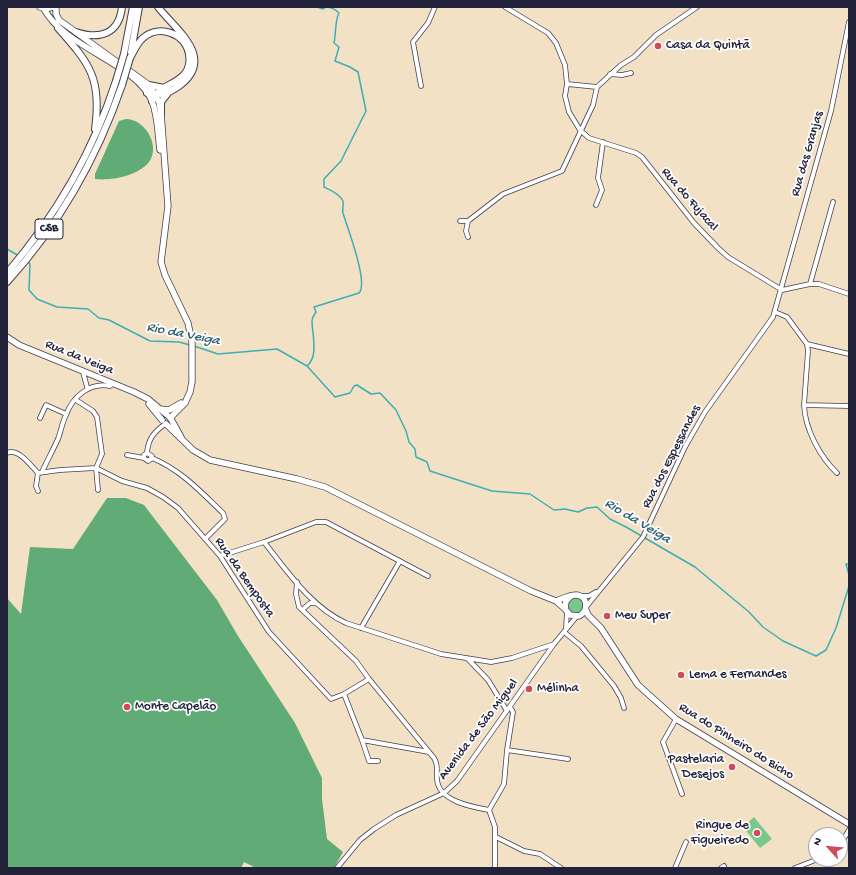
<!DOCTYPE html>
<meta charset="utf-8">
<style>
body{margin:0}
#map{position:relative;width:856px;height:875px;overflow:hidden;background:#f3e1c5;font-family:"Gochi Hand",sans-serif}
canvas{display:block}
.frame{position:absolute;inset:0;border:8px solid #22223b;pointer-events:none}
.north{position:absolute;left:808px;top:827px;width:40px;height:40px;box-sizing:border-box;background:#fff;border:1px solid #a7a7b1;border-radius:50%;rotate:297deg;font-size:11px;font-weight:700;line-height:16px;text-align:center;color:#22223b}
.north::after{content:'';display:block;margin:auto;width:14px;height:18px;background:#d1495b;clip-path:polygon(50% 0,100% 100%,50% 72%,0 100%)}
</style>
<div id="map">
<canvas width="856" height="875"></canvas>
<div class="frame"></div>
<div class="north">N</div>
</div>
<script>
const g = document.querySelector('canvas').getContext('2d');
g.lineJoin = 'round';
function fill(path, color) { g.fillStyle = color; g.fill(path, 'evenodd'); }
function stroke(path, color, width, dash) { g.strokeStyle = color; g.lineWidth = width; g.lineCap = dash ? 'butt' : 'round'; g.setLineDash(dash || []); g.stroke(path); }
function drawText(font, color, halo, rows, align = 'center') {
  g.font = font + ' "Gochi Hand",sans-serif'; g.lineWidth = 3.5; g.setLineDash([]); g.textBaseline = 'middle'; g.strokeStyle = halo; g.fillStyle = color; for (const [text, x, y, turn = 0] of rows) {
    g.save(); g.translate(x, y); g.rotate((+turn || 0) * Math.PI / 180); g.textAlign = isNaN(turn) ? turn : align; if (halo) g.strokeText(text, 0, 0); g.fillText(text, 0, 0); g.restore();
  }
}
const green = new Path2D(`
 M568 606a8 8 0 1 1 16 0a8 8 0 1 1-16 0Z
 M754 817 772 839 760 848 743 827Z`);
const forest = new Path2D(`
 M126 119C145 119 161 146 149 162 138 176 111 181 95 179V174L119 121Z
 M107 498H126L144 505 217 600 238 636 295 723 322 778V799L327 839 343 852 334 868H256L244 862 241 868H7V598L21 614 30 547 73 549Z`);
const stream = new Path2D(`
 M7 249 19 256
 M27 261 30 264 29 290 37 299 57 307 88 309 99 318 109 320 150 341 179 342 190 345
 M194 346 218 354 277 349 307 366 335 397 350 393 354 386 357 385 371 394 380 393 396 410 406 431 409 442 415 449 416 457 427 462 430 471 492 491 530 494 554 510 565 509 578 512 587 508 597 507 610 519 626 527 695 567 749 612 763 627 783 641 816 656 826 650 836 628 849 586
 M307 366C319 356 312 334 312 321 312 317 314 315 316 312L314 307 359 293C369 283 347 227 343 213 342 209 344 205 343 201 340 194 330 190 324 187V179L341 161 366 111 358 72 350 67 335 61 339 47 334 43C336 34 335 20 339 13 336 9 327 5 323 9L317 7
 M849 564H846L849 575`);
const minor = new Path2D(`
 M505 7 548 33 556 43 565 65 567 84 565 96 569 112 580 130 589 138 636 153 642 157 694 223 718 248 728 257 782 290
 M610 74 622 75 631 73
 M567 84 597 87
 M421 86 413 42 428 23 435 7
 M596 205 602 190 598 178 603 142
 M460 221H468
 M468 237 466 231 468 221 503 194 562 171 593 105 597 87 621 65 634 57 656 35 697 7
 M810 284 833 202
 M782 290 810 284H819L849 294
 M775 312 787 317 807 344 849 354
 M807 344 808 351 804 405 849 406
 M83 372 87 387
 M76 400 93 411 97 417 102 454 96 468 98 490
 M804 405C805 429 820 457 837 473
 M40 418 46 405 66 414
 M7 453C19 448 30 465 38 473
 M147 453C148 439 154 432 165 424
 M127 455 144 458 148 461 151 459 152 456 147 453 144 455V458
 M152 458C181 470 201 492 223 513L225 519 205 539
 M42 472C47 461 53 450 58 439 61 431 62 423 66 415 73 396 90 382 110 386L112 384
 M38 473 60 470 96 468 122 481 147 488 163 497 178 508 220 556 269 632 331 699 344 694
 M38 491 36 486 38 473
 M220 556 264 542
 M428 576 326 522H316L264 542C287 571 311 607 346 623L441 654 491 662 512 658 554 644
 M297 582 296 594 299 607 356 661 369 679 434 758C439 766 436 771 437 779 438 801 472 807 489 810
 M581 596H589L596 592
 M586 607 643 537 685 447 705 412 773 317 831 111 849 22
 M302 610 310 603H316
 M361 628 400 561
 M566 628 567 612
 M564 632 581 646 614 686 621 698 624 708
 M468 659 488 680 507 711
 M676 719 663 742 682 794
 M362 740 344 694 369 679
 M507 750 568 759
 M378 761H369L362 740 429 752
 M496 837 524 851 540 854 561 868
 M840 845 849 830
 M337 868 360 840 374 829 396 815 444 793 457 781 554 644 577 616
 M495 868V827L489 810 504 784 507 750 513 712 510 707
 M675 868 686 842
 M721 868 724 866
 M795 868 818 859`);
const major = new Path2D(`
 M40 7 47 9 53 7
 M56 7V14L59 20 149 85 159 102 161 113 168 206 161 262 165 275 188 323 192 342V382L190 392 185 403 170 418
 M44 9C65 48 136 63 152 101 158 116 158 135 160 150
 M7 337 19 345 134 392 148 399 167 415
 M149 404 162 420
 M160 409 169 410 181 403
 M171 419 181 437
 M166 424 193 450 210 460 297 479 325 487 531 591 556 601 565 609
 M556 601C562 599 571 594 577 595 589 597 588 612 579 616L570 615 565 609 566 601 571 596
 M586 610 588 615 601 628 638 685 676 719 849 824`);
const highway = new Path2D(`
 M58 28C90 64 102 79 95 129
 M76 32C100 40 119 34 122 7
 M131 52 139 7
 M124 54 133 7
 M130 58C134 51 137 43 143 38 159 24 185 33 189 54 194 85 159 81 152 101
 M149 85 164 88
 M147 93C160 97 169 93 179 86 217 58 175 29 158 7
 M161 113V102L168 93
 M7 273C55 217 93 152 116 81
 M7 282C59 225 97 158 122 85`);
const highwayBridge = new Path2D(`
 M116 81 124 54
 M122 85 130 58`);
const markers = [
 [658,46,4,"#d1495b"],
 [607,616,4,"#d1495b"],
 [681,675,4,"#d1495b"],
 [529,689,4,"#d1495b"],
 [127,707,4,"#d1495b"],
 [732,767,4,"#d1495b"],
 [757,833,4,"#d1495b"]
];
const shields = [
 [49,229,28]
];
const shieldNames = [
 ["CSB",49,229]
];
const poiNames = [
 ["Casa da Quintã",666,46],
 ["Meu Super",615,616],
 ["Lema e Fernandes",689,675],
 ["Mélinha",537,689],
 ["Monte Capelão",135,707],
 ["Pastelaria",724,760,"right"],
 ["Desejos",724,775,"right"],
 ["Ringue de",749,826,"right"],
 ["Figueiredo",749,841,"right"]
];
const streetNames = [
 ["Rua das Granjas",808,154,-74],
 ["Rua do Fujacal",689,200,49],
 ["Rua da Veiga",79,358,22],
 ["Rua dos Espessandes",672,457,-63],
 ["Rua da Bemposta",244,578,55],
 ["Avenida de São Miguel",479,730,-53],
 ["Rua do Pinheiro do Bicho",736,742,32]
];
const waterNames = [
 ["Rio da Veiga",183,335,11],
 ["Rio da Veiga",637,522,31]
];
fill(green, '#77c88a');
fill(forest, '#61ac76');
stroke(stream, '#3daeb5', 1.5);
stroke(minor, '#413f50', 5.5);
stroke(major, '#413f50', 7);
stroke(highway, '#413f50', 8);
stroke(minor, '#fff', 4);
stroke(major, '#fff', 5.5);
stroke(highway, '#fff', 6);
stroke(highwayBridge, '#413f50', 8, []);
stroke(highwayBridge, '#fff', 6);
for (const [x, y, r, color] of markers) { const dot = new Path2D(); dot.arc(x, y, r, 0, 2 * Math.PI); g.fillStyle = color; g.fill(dot); stroke(dot, '#fff', 1.5); }
for (const [x, y, w] of shields) { const box = new Path2D(); box.roundRect(x - w / 2, y - 10, w, 20, 3); g.fillStyle = '#fff'; g.fill(box); stroke(box, '#22223b', 1); }
drawText('bold 12px', '#22223b', null, shieldNames);
drawText('13px', '#22223b', '#fff', poiNames, 'left');
drawText('13px', '#22223b', '#fff', streetNames);
drawText('italic 14px', '#2e6172', '#fff', waterNames);
</script>
